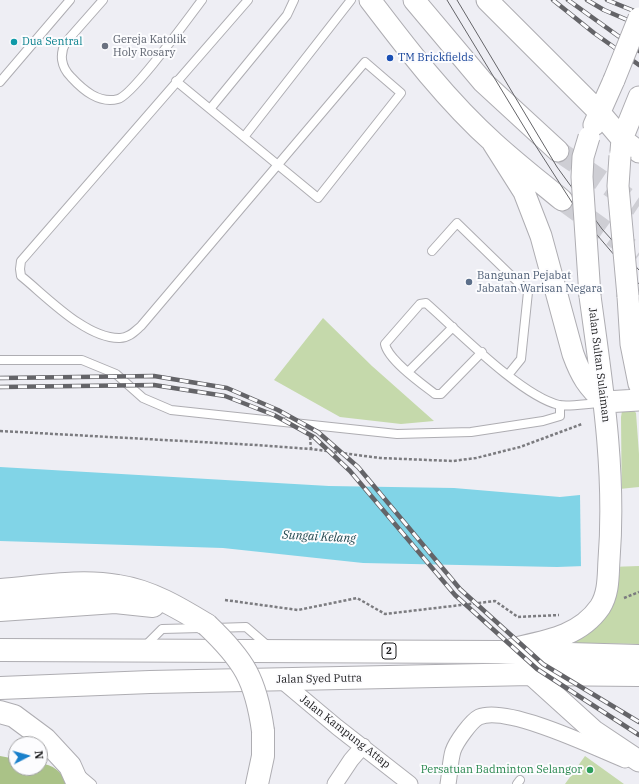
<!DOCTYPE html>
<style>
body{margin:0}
#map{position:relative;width:639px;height:784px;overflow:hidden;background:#eeeef4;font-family:"IBM Plex Serif",serif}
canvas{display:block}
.north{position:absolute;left:8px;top:736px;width:40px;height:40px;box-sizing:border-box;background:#fcfcfe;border:1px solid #a2a2a4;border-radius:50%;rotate:84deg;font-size:11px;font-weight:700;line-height:16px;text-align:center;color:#1b1b1d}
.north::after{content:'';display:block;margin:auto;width:14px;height:18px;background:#1980cb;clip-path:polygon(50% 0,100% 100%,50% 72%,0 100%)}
</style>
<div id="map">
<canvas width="639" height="784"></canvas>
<div class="north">N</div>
</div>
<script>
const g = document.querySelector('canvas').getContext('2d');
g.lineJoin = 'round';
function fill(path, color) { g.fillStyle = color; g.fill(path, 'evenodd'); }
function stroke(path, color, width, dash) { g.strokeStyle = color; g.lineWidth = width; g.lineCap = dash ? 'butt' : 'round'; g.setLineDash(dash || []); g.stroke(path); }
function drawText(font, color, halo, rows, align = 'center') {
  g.font = font + ' "IBM Plex Serif",serif'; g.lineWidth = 4; g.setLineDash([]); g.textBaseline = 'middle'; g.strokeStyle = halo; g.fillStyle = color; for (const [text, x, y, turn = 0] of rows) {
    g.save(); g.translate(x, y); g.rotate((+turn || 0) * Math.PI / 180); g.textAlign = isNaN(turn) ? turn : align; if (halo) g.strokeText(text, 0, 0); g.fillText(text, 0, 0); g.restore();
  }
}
const green = new Path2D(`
 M323 318 372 366 434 421 401 424 340 417 274 380Z
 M632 408 636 413 639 454V644L575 643 576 640 597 627 615 599 620 570 622 520 621 417 622 411Z
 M585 756 624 784H565Z`);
const forest = new Path2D(`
 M0 756 16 759V768H40V763C52 765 63 771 66 784H0Z`);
const water = new Path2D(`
 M0 467 329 486 454 488 560 497 639 489V564L557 567 363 563 223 548 0 541Z`);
const pier = new Path2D(`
 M639 487V566L581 568 580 493Z`);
const secondaryTunnel = new Path2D(`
 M558 151 639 206
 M562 200 639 255`);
const path = new Path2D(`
 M0 431 256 445 311 449 380 458 453 461 476 458 520 447 582 424
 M310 437 311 449
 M624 598 639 592
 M225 600 298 610 357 598 385 614 495 601 518 617 559 615`);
const lane = new Path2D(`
 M103 0 66 42C59 54 61 67 71 77 83 90 99 104 118 99 133 95 189 17 202 0
 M176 81 318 198 401 93 365 62 141 326C135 331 129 338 120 338 86 339 46 296 21 276L20 269 21 261 248 0
 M0 82 70 0
 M210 109 287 15 294 0
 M244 137 351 0
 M432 251 457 223 528 292 521 359 508 375
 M482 352 441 394H435C422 384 388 360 385 344L420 304 426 303C457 330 521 396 559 405 570 407 590 403 602 403
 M0 360H82L116 374 143 398 171 410 397 434 471 432 543 421 560 416V405
 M408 372 453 327
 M214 628 246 627 268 646
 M144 647 162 629 201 628
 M79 773 92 784
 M517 784 520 780`);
const street = new Path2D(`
 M281 680 337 727 410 784
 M335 784 351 760 363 746
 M448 784C450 773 450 761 453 751 456 742 471 721 479 717 507 705 596 748 625 760`);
const secondary = new Path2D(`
 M370 0C408 50 447 101 494 143 516 163 539 181 562 200
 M414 0 483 82 558 151
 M487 0 600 113 622 139 639 152
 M594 125 614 80
 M493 143 524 192 541 236 573 354C581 376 588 387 605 402L639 400
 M621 151 622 139 639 97
 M628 296 631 344 639 384
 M515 648C547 641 580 636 600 607 609 593 608 576 609 560 616 471 602 384 590 296
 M531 674 594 731 639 761`);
const primary = new Path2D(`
 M0 590C39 587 80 579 118 586 151 591 179 608 207 625
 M0 610 115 602 153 606
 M0 650 499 652 639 656
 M0 688 150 682 531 674 639 675
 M0 712 14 716 45 739 70 766 78 784
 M257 784 263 756V731`);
const tram = new Path2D(`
 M447 0 532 140 580 215 639 284
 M457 0 557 167 602 229 639 270`);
const rail = new Path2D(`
 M553 0 594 33 639 65
 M568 0 639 51
 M587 0 604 10 639 25
 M607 0 639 13
 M0 378 154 376 227 388 278 410 318 432 358 467 460 589 543 664 639 722
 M0 387 154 385 225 396 274 415 314 437 350 471 455 595 537 669 639 735`);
const secondaryBridge = new Path2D(`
 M614 80 639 18
 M589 137 583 157 582 177 590 296
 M620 156 618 186 628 296`);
const primaryBridge = new Path2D(`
 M207 625C244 660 256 680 263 731`);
const markers = [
 [14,42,4,"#0f9aa8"],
 [105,46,4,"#6b7280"],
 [390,58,4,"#1a4fb4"],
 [469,282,4,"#5c6f8a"],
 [590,770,4,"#2e9e5b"]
];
const shields = [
 [389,651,14]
];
const shieldNames = [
 ["2",389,651]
];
const worshipNames = [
 ["Gereja Katolik",113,40],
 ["Holy Rosary",113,53]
];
const cultureNames = [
 ["Dua Sentral",22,42]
];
const transitNames = [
 ["TM Brickfields",398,58]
];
const serviceNames = [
 ["Bangunan Pejabat",477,276],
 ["Jabatan Warisan Negara",477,289]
];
const streetNames = [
 ["Jalan Sultan Sulaiman",599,365,83],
 ["Jalan Syed Putra",319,679,-1],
 ["Jalan Kampung Attap",345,732,38]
];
const leisureNames = [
 ["Persatuan Badminton Selangor",582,770]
];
const waterNames = [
 ["Sungai Kelang",319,537,3]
];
fill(green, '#c5d9ab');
fill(forest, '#aac287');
fill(water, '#81d4e7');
fill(pier, '#eeeef4');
stroke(secondaryTunnel, '#ceced4', 21, [21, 10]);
stroke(lane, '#aeadb2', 10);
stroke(street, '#aeadb2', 17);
stroke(secondary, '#aeadb2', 23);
stroke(primary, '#aeadb2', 24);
stroke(path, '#7b7b7f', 2.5, [3, 2]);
stroke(lane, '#fff', 8);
stroke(street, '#fff', 15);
stroke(secondary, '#fff', 21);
stroke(primary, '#fff', 22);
stroke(tram, '#646468', 1);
stroke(rail, '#646468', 4.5);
stroke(rail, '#fcfcfe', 3, [9]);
stroke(secondaryBridge, '#aeadb2', 23, []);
stroke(primaryBridge, '#aeadb2', 24, []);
stroke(secondaryBridge, '#fff', 21);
stroke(primaryBridge, '#fff', 22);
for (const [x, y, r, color] of markers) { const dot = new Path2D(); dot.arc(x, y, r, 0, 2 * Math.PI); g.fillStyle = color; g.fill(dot); stroke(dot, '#fcfcfe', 1.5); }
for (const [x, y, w] of shields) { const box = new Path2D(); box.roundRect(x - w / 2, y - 8, w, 16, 3); g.fillStyle = '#fcfcfe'; g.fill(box); stroke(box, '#1b1b1d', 1); }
drawText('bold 10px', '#1b1b1d', null, shieldNames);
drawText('11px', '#5b616d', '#fcfcfe', worshipNames, 'left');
drawText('11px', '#0d838f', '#fcfcfe', cultureNames, 'left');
drawText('11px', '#164399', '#fcfcfe', transitNames, 'left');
drawText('11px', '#4e5e75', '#fcfcfe', serviceNames, 'left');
drawText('11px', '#1b1b1d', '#fcfcfe', streetNames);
drawText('11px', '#27864d', '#fcfcfe', leisureNames, 'right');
drawText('italic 12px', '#173e46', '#fcfcfe', waterNames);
</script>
